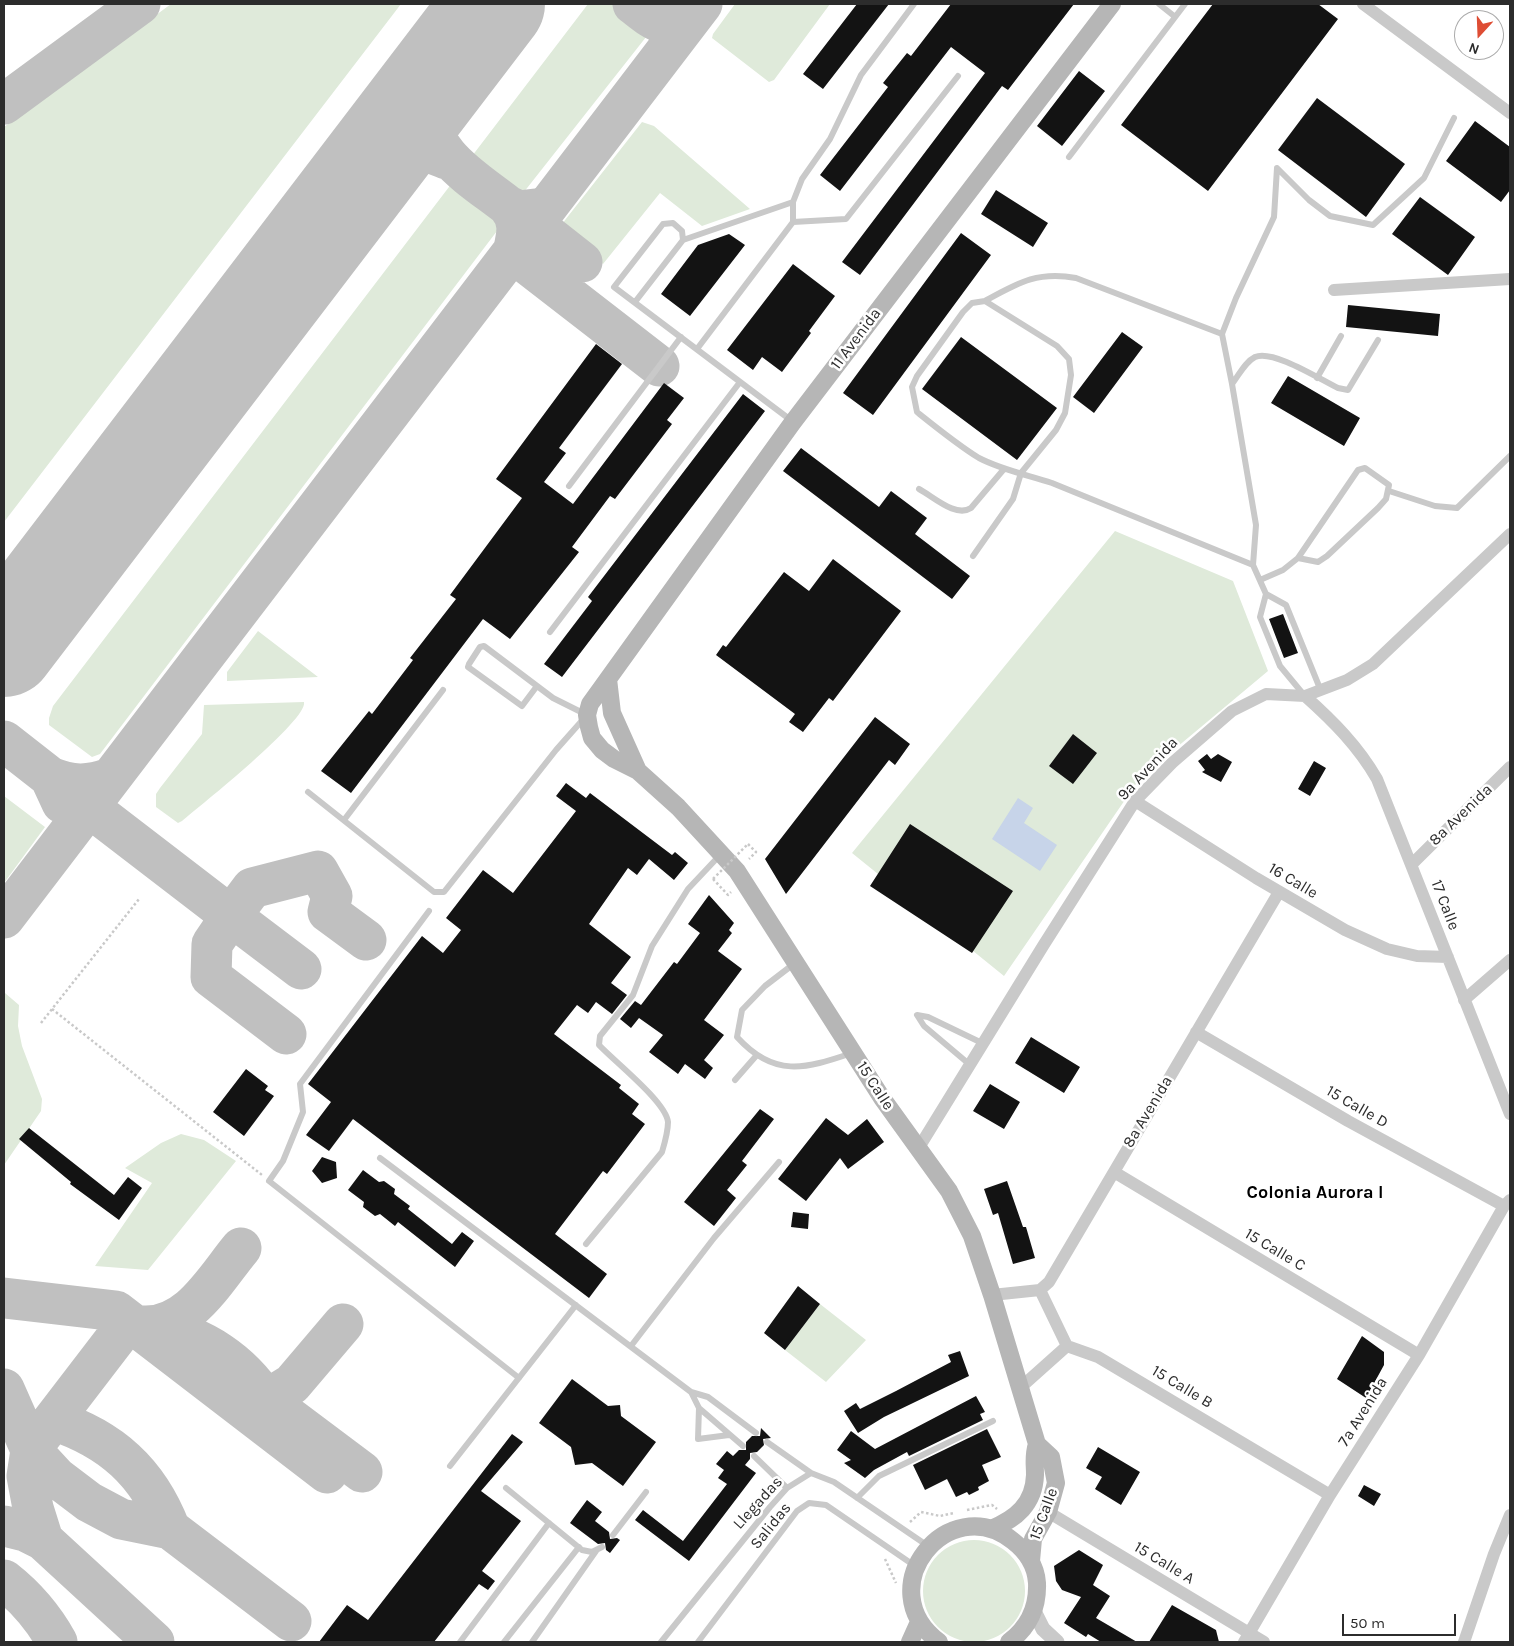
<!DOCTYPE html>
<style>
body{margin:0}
#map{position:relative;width:1514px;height:1646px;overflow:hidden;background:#fff;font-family:Karla,sans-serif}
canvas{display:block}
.frame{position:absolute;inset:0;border:5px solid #2c2c2c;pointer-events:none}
.north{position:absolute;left:1454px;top:10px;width:50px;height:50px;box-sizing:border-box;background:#fff;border:1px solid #ababab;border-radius:50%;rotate:200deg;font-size:14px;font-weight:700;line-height:20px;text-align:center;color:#2c2c2c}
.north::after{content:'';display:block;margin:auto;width:18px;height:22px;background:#de4d34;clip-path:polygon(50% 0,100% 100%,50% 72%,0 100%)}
.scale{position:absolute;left:1342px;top:1614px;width:114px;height:22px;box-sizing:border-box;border:2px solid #2c2c2c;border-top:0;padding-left:6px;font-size:15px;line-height:18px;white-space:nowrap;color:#2c2c2c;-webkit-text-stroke:4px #fff;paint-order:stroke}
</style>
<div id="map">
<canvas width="1514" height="1646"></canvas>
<div class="frame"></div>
<div class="north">N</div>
<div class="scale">50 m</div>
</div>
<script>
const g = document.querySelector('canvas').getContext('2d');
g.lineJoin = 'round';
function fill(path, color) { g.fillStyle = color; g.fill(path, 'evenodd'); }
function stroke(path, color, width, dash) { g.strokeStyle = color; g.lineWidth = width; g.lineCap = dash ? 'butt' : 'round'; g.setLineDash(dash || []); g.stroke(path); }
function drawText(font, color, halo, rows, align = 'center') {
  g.font = font + ' Karla,sans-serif'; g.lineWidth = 5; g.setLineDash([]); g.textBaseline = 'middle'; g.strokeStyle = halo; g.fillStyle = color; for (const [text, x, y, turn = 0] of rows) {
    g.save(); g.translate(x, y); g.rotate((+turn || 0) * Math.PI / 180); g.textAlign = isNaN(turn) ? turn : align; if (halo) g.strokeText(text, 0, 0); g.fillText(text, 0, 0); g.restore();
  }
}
const green = new Path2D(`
 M171 4H401L4 522V127Z
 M588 4H614L650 32 520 197 469 160Z
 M735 4H830L774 80 769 82 712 38 713 34Z
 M642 122 654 126 750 209 702 226 660 193 603 264 558 229Z
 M452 183 496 215 499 223 497 231 100 754 92 757 49 725V718L53 706Z
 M1115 531 1233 581 1268 671 1140 778 1004 976 852 853Z
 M258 631 318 677 227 681V672Z
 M304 702C308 720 200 806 182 821L178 823 156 807V794L160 788 202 734 204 705Z
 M4 796 45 827 4 883Z
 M5 993 19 1005 18 1026 22 1046 42 1099 41 1111 4 1165Z
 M181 1134 204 1140 236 1161 148 1270 95 1266 152 1183 125 1168 161 1143Z
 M820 1304 866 1340 826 1382 785 1350Z
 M923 1591a51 51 0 1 1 102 0a51 51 0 1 1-102 0Z`);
const water = new Path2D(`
 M1018 798 1033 808 1024 823 1057 845 1040 871 992 839Z`);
const taxiway = new Path2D(`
 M633 4C655 21 665 32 692 16
 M445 68C439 80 433 91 431 104 423 152 477 181 508 206L519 211 535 209
 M4 104 140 4
 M372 163C377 159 382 154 388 151 408 141 433 154 452 161
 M508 206C521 221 517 235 513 253L659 366
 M535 225 582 262
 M4 741 50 777 62 803
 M110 778C88 786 72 786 50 777L231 916 212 944 211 977 286 1034
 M4 918 702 4
 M301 969 231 916 252 888 318 871 332 896 328 912 366 940
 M4 1298 116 1311 327 1473
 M142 1326C189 1329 215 1279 241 1248
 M158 1328C203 1336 241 1362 266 1400L362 1472
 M4 1389 31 1450 56 1477 89 1502 121 1519 170 1529C148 1472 111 1439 53 1420
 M240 1402 266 1400 292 1384 343 1324
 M37 1441 129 1321
 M31 1450 27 1476 33 1508 43 1540 154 1642
 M4 1526 25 1531 43 1540 30 1526
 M170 1529 291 1621
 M4 1580C27 1598 43 1617 57 1642`);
const runway = new Path2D(`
 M4 646 494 4`);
const building = new Path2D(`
 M857 4H889L823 89 803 74Z
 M951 4H1074L1008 90 1002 86 860 275 842 262 985 73 951 47 840 191 820 175 888 87 883 83 907 53 911 56Z
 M1213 4H1318L1338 19 1208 191 1121 125Z
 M1079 71 1105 91 1062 146 1037 126Z
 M1317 98 1405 164 1366 217 1278 150Z
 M1475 121 1510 147V190L1501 202 1446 161Z
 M996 190 1048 223 1033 247 981 214Z
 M1420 197 1475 237 1448 275 1392 234Z
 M961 233 991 255 873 415 843 393Z
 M729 234 745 245 690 316 661 294 698 245Z
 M793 264 835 296 809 331 811 333 782 372 762 357 753 370 727 350Z
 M1348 305 1440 314 1438 336 1346 327Z
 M1122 332 1143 347 1094 413 1073 397Z
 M961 337 1057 408 1017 460 922 389Z
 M596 344 622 364 559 448 566 453 544 482 573 504 664 383 684 398 667 420 672 424 615 499 610 496 572 547 579 552 510 639 483 619 351 793 321 771 369 711 372 714 413 660 410 658 456 599 450 595 522 498 496 479Z
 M1288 376 1360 418 1344 446 1271 403Z
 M743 394 765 411 562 677 544 664 592 601 588 597Z
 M801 448 879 507 891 491 927 518 915 534 970 576 952 599 783 471Z
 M833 559 901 611 833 701 829 698 803 732 789 722 795 714 716 655 723 645 726 647 784 572 809 591Z
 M1283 614 1298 653 1284 658 1269 619Z
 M875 717 910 744 895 765 889 760 786 894 765 859Z
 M1073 734 1097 753 1073 784 1049 766Z
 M1207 754 1211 759 1218 754 1232 762 1221 782 1202 772 1205 770 1198 761Z
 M1314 761 1326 768 1310 796 1298 789Z
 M566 783 586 798 590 793 672 855 675 852 688 863 674 880 649 859 637 875 628 868 589 924 631 957 611 983 627 995 612 1014 596 1002 588 1013 577 1005 554 1034 621 1085 619 1088 639 1104 632 1114 645 1124 607 1174 603 1171 555 1234 607 1274 589 1298 353 1119 329 1151 306 1135 331 1102 308 1084 422 936 443 953 461 930 446 918 483 870 513 893 576 811 556 796Z
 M910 824 1013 891 972 953 870 886Z
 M709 895 734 923 729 930 732 933 718 951 742 969 704 1020 724 1035 704 1060 713 1068 705 1079 685 1064 678 1074 649 1052 663 1035 639 1018 631 1028 620 1019 635 1001 641 1005 674 962 677 964 700 933 688 924Z
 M1031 1037 1080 1067 1064 1093 1015 1063Z
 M246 1069 268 1086 265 1090 274 1096 244 1136 213 1112Z
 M990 1084 1020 1102 1004 1129 973 1111Z
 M760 1109 774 1119 742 1161 747 1165 727 1190 736 1198 714 1226 684 1202Z
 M826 1118 848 1135 867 1119 884 1142 848 1169 840 1158 806 1201 778 1179Z
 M29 1128 114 1195 128 1177 142 1188 119 1220 70 1184 71 1182 19 1139Z
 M322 1157 336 1162 337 1178 322 1183 312 1171Z
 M363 1170 379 1182 384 1181 395 1189 394 1194 410 1206 408 1209 452 1244 462 1232 474 1241 455 1267 398 1222 395 1226 380 1214 375 1216 363 1207 364 1202 348 1190Z
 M1007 1181 1023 1227H1026L1035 1258 1013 1264 998 1213 993 1215 984 1189Z
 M793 1212 809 1214 808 1229 791 1227Z
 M798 1286 820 1304 785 1350 764 1333Z
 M1362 1336 1384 1352V1365L1366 1398 1337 1379Z
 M960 1351 969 1376 884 1417 858 1433 844 1411 856 1403 860 1409 896 1391 951 1362 948 1355Z
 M572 1379 608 1406 620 1405 621 1416 656 1442 623 1486 592 1463 575 1465 571 1447 539 1423Z
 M976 1396 985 1412 980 1414 983 1420 909 1456 907 1452 874 1470 865 1478 844 1463 851 1460 837 1450 851 1431 875 1449Z
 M761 1428 771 1438 763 1439 764 1445 757 1452 750 1453V1459L745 1465 756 1473 689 1561 635 1520 643 1510 683 1541 727 1484 718 1478 724 1470 716 1464 727 1451 733 1456 739 1450H746V1442L752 1436H760Z
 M987 1429 1001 1457 982 1465 989 1481 978 1487 979 1490 969 1495 967 1492 956 1497 947 1479 925 1490 913 1465Z
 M512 1434 523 1442 481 1491 521 1521 482 1571 495 1581 488 1590 479 1584 434 1642H319L347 1605 368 1620Z
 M1098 1447 1140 1472 1121 1505 1095 1489 1102 1477 1086 1468Z
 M1364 1485 1381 1494 1374 1506 1358 1496Z
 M587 1500 602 1512 595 1521 609 1532 610 1539 617 1538 620 1540 610 1553 606 1550 605 1543 598 1544 570 1523Z
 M1079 1550 1103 1565 1093 1585 1110 1596 1096 1618 1137 1642H1101L1088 1634 1086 1637 1064 1623 1081 1597 1062 1590 1056 1581 1054 1566Z
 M1172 1605 1216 1630 1219 1642H1149Z`);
const path = new Path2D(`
 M748 844 756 852 749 859
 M713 879 728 895 731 892
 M52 1009 262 1175
 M41 1023 139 899
 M967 1510 992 1505 997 1509
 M910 1522 921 1512 940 1516 954 1513
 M885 1559 896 1583`);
const service = new Path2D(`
 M1159 4 1174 16
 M1069 157 1185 4
 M793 222V202L802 179 830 139 861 75 914 4
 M683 240 793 202
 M985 301C1018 283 1037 271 1076 278L1222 334
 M635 302 683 240 682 231 673 223 663 224 614 287 792 421
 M697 349 793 222 846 219 958 76
 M1317 378 1341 336
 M1232 384 1222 334 1236 298 1274 217 1277 168 1309 200 1330 216 1373 225 1424 178 1454 118
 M569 486 681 337
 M919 489C934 497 956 518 971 508L1004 469
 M1389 491 1435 506 1457 508 1510 456
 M973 556 1013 499 1021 473 1056 430 1065 413 1071 375 1069 359 1057 346 985 301 972 303 963 312 917 376 912 387 917 412C937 428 958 445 979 458 1002 470 1028 475 1052 483L1253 565
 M1260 580 1283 570 1298 558 1358 470 1365 468 1389 485 1386 499 1378 508 1327 556 1318 562 1298 558
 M1266 594 1286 605 1321 691
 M550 632 740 382
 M1304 695 1280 666 1260 617 1266 594 1253 565 1256 525 1232 384C1239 375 1245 362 1255 357 1273 349 1321 380 1338 388L1348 390 1378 340
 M308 792 434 892H444L556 750 587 715 553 698 484 646 480 647 469 664 468 667 522 706 537 686
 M344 820 443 690
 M429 911 300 1084 303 1112 283 1161 269 1181 519 1378
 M795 963 765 986 742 1010 737 1037C774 1078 805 1069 852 1053
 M969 1064 924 1026 917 1015 928 1017 982 1043
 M735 1080 756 1056
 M380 1158 691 1392 708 1397 756 1433
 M586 1244 662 1152C665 1142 668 1132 668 1122 666 1102 615 1062 599 1045L600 1036 633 995 652 946 688 889 720 855
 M631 1346 714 1238 779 1162
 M691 1392 699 1408 743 1446
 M699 1408 698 1439 729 1435
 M767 1442 811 1473 834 1482 928 1546
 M754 1456 787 1488
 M450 1466 576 1305
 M506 1488 582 1550 592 1552 602 1547
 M857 1498 879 1476 993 1421
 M613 1535 646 1492
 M460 1642 549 1523
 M504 1642 579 1547
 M532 1642 596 1551
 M661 1642 770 1507 787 1488 811 1473
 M698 1642 797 1511 809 1503 826 1505 915 1566`);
const minor = new Path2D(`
 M1363 4 1510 113
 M1334 290 1510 279
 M1305 696C1333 721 1358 746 1377 779L1510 1114
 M1135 801 1256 878 1345 930 1387 949 1417 956 1448 957
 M1412 864 1510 767
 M1464 1000 1510 960
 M1196 1032 1348 1121 1504 1206
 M918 1149 1043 946 1135 801 1172 763 1232 711 1266 694 1305 696 1347 680 1373 664 1510 534
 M1114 1172 1419 1355
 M1040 1290 1067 1346
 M992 1295 1040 1290 1049 1282 1279 892
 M1067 1346 1098 1357 1330 1495
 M1020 1388 1067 1346
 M1048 1512 1264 1642
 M1244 1642 1330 1495 1419 1355 1504 1206 1510 1200
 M1464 1642 1494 1554 1510 1515`);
const tertiary = new Path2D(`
 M1034 1611 1043 1629 1057 1642`);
const secondary = new Path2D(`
 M608 679 612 713 638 771
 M991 1529C1016 1519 1034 1504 1035 1475 1035 1462 1033 1457 1037 1444
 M1031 1561 1033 1539 1048 1512 1056 1483 1051 1457 1037 1444 992 1295 972 1236 949 1191 882 1098 737 871 678 807 638 771 614 759 602 750 592 738 589 727 587 715 590 704 793 422 1112 4
 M910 1642 919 1622
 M939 1642C868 1589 948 1489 1013 1541 1026 1551 1036 1566 1037 1583 1038 1608 1029 1627 1009 1642`);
const pathBridge = new Path2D(`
 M713 879 748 844`);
const streetNames = [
 ["11 Avenida",856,339,-53],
 ["9a Avenida",1148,769,-47],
 ["8a Avenida",1461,815,-44],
 ["16 Calle",1293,881,31],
 ["17 Calle",1445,905,69],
 ["15 Calle",875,1086,57],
 ["15 Calle D",1357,1107,30],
 ["8a Avenida",1148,1112,-59],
 ["15 Calle C",1275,1250,31],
 ["15 Calle B",1182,1387,31],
 ["7a Avenida",1363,1412,-58],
 ["Llegadas",758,1503,-48],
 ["15 Calle",1044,1514,-70],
 ["Salidas",771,1526,-51],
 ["15 Calle A",1164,1563,31]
];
const neighbourhoodNames = [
 ["Colonia Aurora I",1315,1193]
];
fill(green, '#dfeada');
fill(water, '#c7d4e9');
stroke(taxiway, '#c0c0c0', 41);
stroke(runway, '#c0c0c0', 102);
fill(building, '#131313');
stroke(path, '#c9c9c9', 2.5, [2.5, 2.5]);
stroke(service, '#c9c9c9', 6);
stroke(minor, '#c9c9c9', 12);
stroke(tertiary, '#c9c9c9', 15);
stroke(secondary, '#b6b6b6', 18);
stroke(pathBridge, '#c9c9c9', 2.5, [2.5, 2.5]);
drawText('16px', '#2c2c2c', '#fff', streetNames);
drawText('bold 18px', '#000', '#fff', neighbourhoodNames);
</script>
